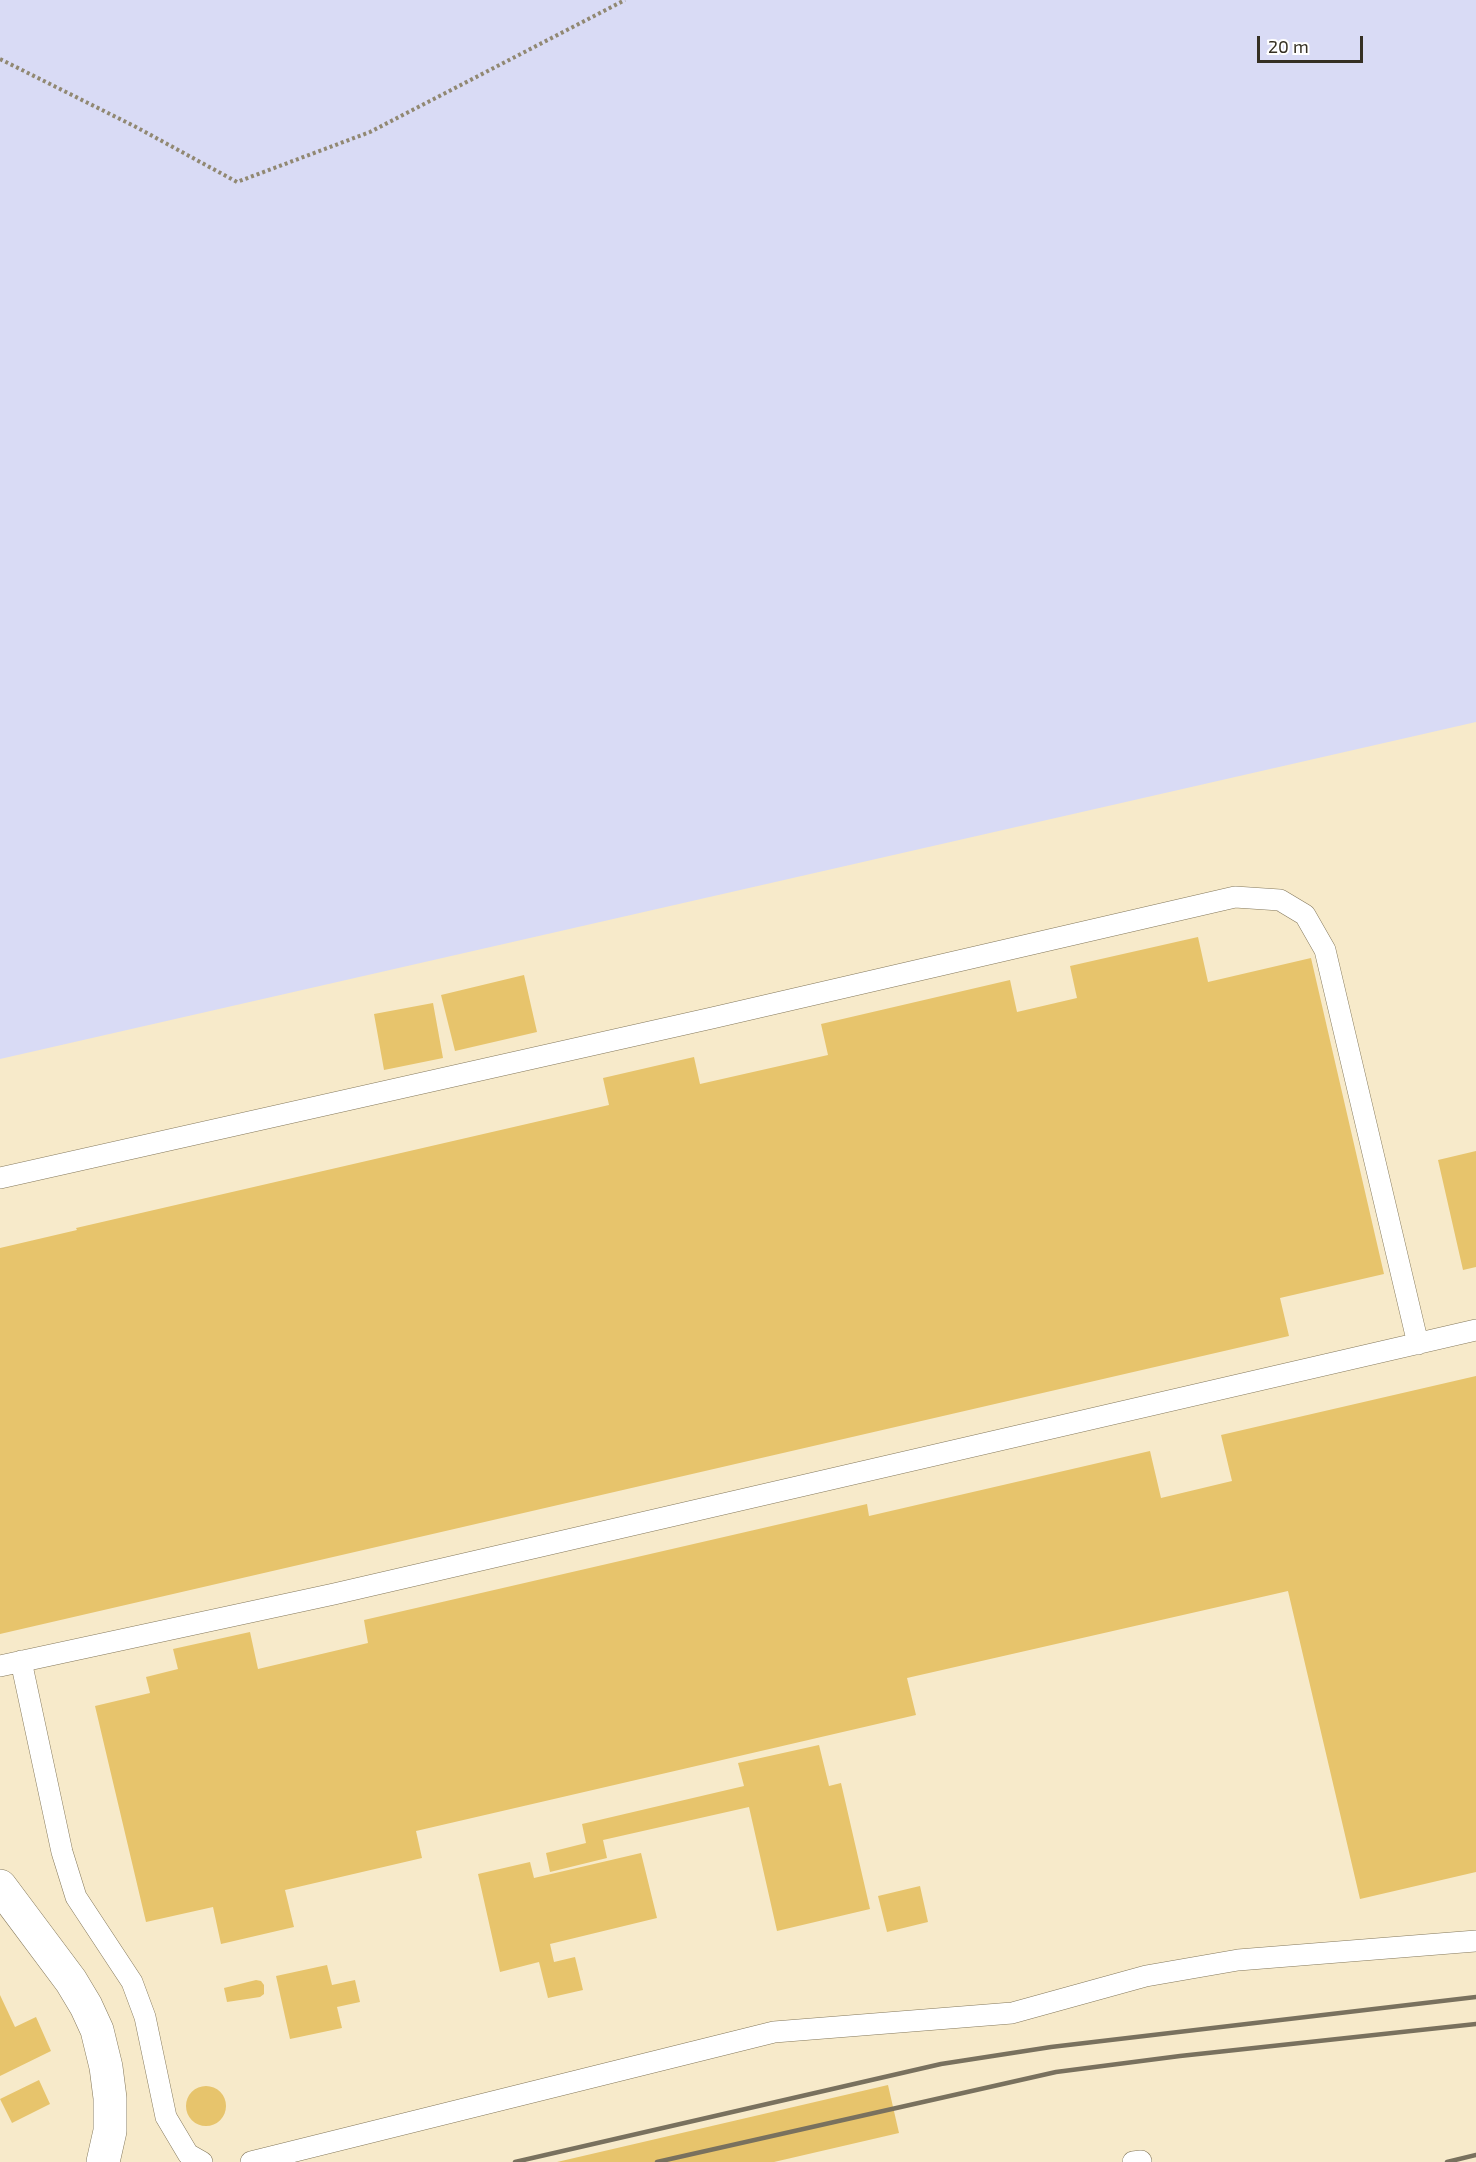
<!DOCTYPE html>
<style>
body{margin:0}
#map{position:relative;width:1476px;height:2162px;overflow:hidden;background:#f7eaca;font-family:"Exo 2",sans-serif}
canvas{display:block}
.scale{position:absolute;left:1257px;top:36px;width:106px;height:27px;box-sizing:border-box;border:3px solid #353023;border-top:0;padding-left:8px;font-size:18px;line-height:21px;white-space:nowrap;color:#353023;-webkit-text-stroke:4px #fff;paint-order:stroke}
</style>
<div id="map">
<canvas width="1476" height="2162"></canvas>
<div class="scale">20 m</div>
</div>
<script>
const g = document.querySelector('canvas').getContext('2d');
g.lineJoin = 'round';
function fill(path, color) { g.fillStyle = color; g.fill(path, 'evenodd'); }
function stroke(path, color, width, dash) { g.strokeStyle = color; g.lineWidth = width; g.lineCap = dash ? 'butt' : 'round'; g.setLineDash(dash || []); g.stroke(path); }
const green = new Path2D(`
 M0 0H1476V722L0 1059Z`);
const building = new Path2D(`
 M1198 937 1208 982 1311 958 1384 1274 1280 1298 1289 1336 0 1634V1248L77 1230 76 1228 609 1105 603 1078 694 1057 700 1084 828 1055 821 1024 1010 980 1017 1012 1077 998 1070 966Z
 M524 975 537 1032 455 1051 441 995Z
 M433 1003 443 1058 384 1070 374 1014Z
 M1476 1151V1267L1463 1270 1438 1160Z
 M1476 1376V1872L1360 1899 1288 1591 907 1678 916 1715 416 1831 422 1858 285 1890 294 1927 221 1944 213 1907 146 1922 95 1706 150 1693 146 1677 178 1669 173 1649 250 1632 258 1669 368 1643 364 1620 867 1504 869 1516 1150 1451 1161 1498 1232 1481 1221 1435Z
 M819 1745 829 1786 841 1783 870 1909 777 1931 749 1807 603 1840 607 1858 550 1872 546 1853 586 1843 582 1824 744 1786 738 1763Z
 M641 1853 657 1918 550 1944 554 1962 575 1957 583 1990 548 1998 539 1962 500 1972 478 1874 530 1862 534 1878Z
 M920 1886 928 1922 887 1932 878 1896Z
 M327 1965 332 1985 355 1980 360 2002 337 2007 342 2028 290 2039 276 1976Z
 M256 1980 261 1981 264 1985V1994L260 1997 227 2002 224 1988Z
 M0 1995 15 2027 36 2017 51 2051 0 2076Z
 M39 2080 50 2104 12 2123 0 2099Z
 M888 2085 899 2133 774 2162H557Z
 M186 2106a20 20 0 1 1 40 0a20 20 0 1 1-40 0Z`);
const path = new Path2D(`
 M0 59 136 127 237 182 370 132 625 0`);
const lane = new Path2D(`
 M0 1178 712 1018 1235 897 1280 900 1305 915 1325 950 1418 1344
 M21 1661 62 1852 76 1897 132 1982 145 2017 166 2117 188 2154 202 2162
 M0 1666 334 1594 1476 1330
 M251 2162 774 2032 1012 2013 1146 1976 1238 1960 1476 1941
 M1133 2162 1141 2161`);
const street = new Path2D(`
 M0 1886 71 1981 86 2006 97 2030 106 2067 110 2098V2131L103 2162`);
const rail = new Path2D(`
 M515 2162 941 2064 1051 2047 1476 1997
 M657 2162 1056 2072 1180 2056 1476 2024
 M1447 2162 1476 2155`);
fill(green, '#d9dbf5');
fill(building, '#e7c46c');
stroke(lane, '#84785b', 22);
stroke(street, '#84785b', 34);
stroke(path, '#918872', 4, [3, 3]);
stroke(lane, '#fff', 21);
stroke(street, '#fff', 33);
stroke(rail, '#79715e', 4.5);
</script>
